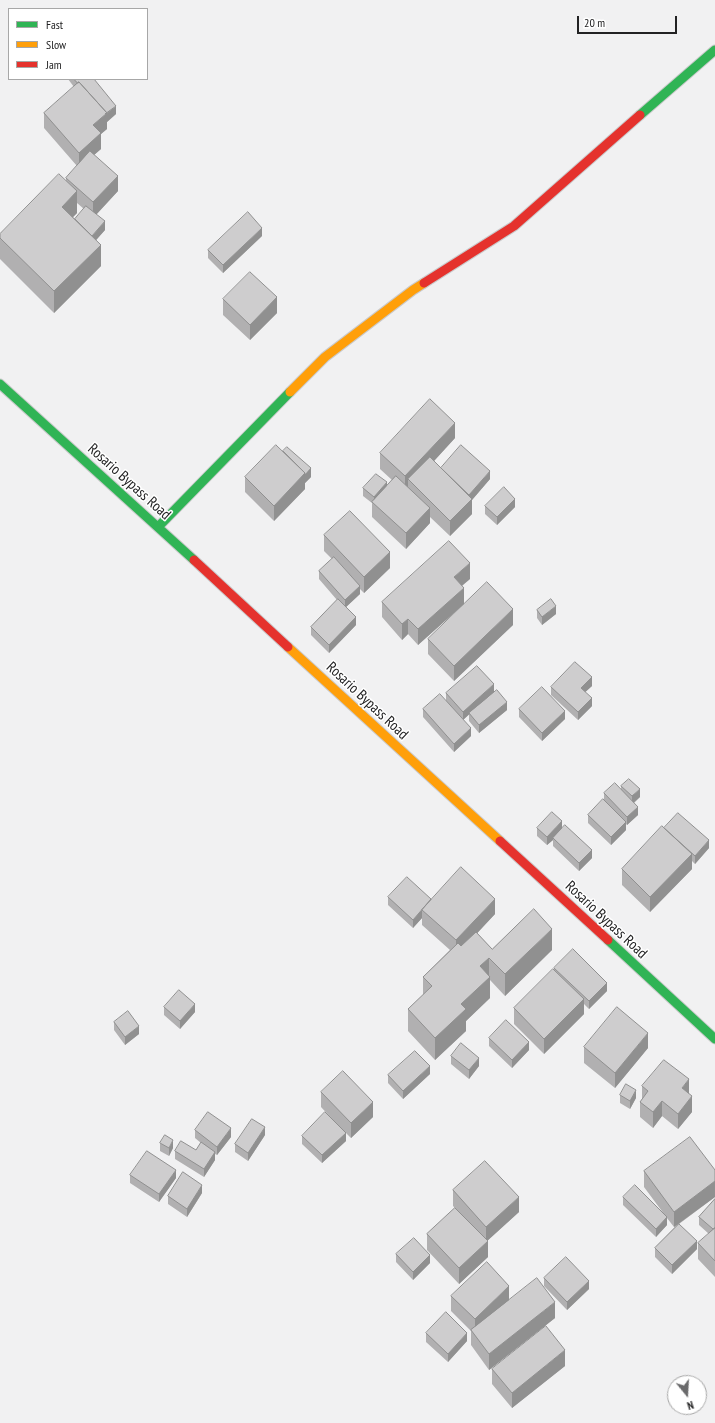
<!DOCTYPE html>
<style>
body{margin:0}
#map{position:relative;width:715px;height:1423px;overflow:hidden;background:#f1f1f2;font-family:"PT Sans Narrow",sans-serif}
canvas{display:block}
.legend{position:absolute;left:8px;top:8px;width:140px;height:72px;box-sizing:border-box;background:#fff;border:1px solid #a7a7a7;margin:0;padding:5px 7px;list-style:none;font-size:12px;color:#222223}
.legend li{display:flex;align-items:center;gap:8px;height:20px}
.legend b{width:20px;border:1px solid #a7a7a7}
.north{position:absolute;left:667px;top:1375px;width:40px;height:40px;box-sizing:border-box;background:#fff;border:1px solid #a7a7a7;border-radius:50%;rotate:162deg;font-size:11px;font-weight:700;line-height:16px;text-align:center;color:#222223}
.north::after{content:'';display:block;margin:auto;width:14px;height:18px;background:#6a6a6b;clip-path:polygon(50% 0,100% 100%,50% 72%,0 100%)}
.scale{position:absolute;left:577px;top:16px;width:100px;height:18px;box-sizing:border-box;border:2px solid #222223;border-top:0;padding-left:5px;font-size:12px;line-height:14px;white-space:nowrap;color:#222223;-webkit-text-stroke:3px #fff;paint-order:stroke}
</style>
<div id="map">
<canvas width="715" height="1423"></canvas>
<ul class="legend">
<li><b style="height:5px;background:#30b455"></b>Fast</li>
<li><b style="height:5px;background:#ff9f0a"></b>Slow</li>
<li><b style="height:5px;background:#e5322d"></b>Jam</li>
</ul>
<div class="north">N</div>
<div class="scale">20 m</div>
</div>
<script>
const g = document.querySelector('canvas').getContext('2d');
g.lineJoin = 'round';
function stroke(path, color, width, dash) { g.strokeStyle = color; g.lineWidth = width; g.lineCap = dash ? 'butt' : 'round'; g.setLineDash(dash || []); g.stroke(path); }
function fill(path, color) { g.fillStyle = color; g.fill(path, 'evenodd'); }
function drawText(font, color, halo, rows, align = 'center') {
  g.font = font + ' "PT Sans Narrow",sans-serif'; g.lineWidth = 3; g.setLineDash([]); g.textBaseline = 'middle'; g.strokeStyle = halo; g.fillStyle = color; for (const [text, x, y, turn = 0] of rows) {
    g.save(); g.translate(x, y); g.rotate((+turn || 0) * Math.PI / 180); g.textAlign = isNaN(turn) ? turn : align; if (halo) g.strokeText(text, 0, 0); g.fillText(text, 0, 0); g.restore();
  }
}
const fast = new Path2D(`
 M640 115 715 50
 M0 384 194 560
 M158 527 290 392
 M608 940 715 1039`);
const slow = new Path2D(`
 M290 392 325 357 413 290 424 283
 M288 647 500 841`);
const jam = new Path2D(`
 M424 283 514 226 640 115
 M194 560 288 647
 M500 841 608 940`);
const wall = new Path2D(`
 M68 79H94L116 114 107 122V129L101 134V149L94 155 118 191 96 215 105 230 96 240 101 266 54 313 0 259V234L66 180V178L77 166 44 128V113L74 87ZM77 203 84 209 75 219 73 217 77 213Z
 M262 236 223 273 208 258V250Z
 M223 299 277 313 250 340 223 315Z
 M455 438 434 461 441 468 490 479 472 500V514L450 536 430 517V523L406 549 372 517V503L363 496V488L387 486 392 480 380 469V453Z
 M283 451 311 477 305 483V489L274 521 245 492V477Z
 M485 506 515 507 497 525 485 514Z
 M324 535 390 568 364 593 360 589V594L346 607 356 625 329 653 311 635V627L337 600 319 579V571L332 559 324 551Z
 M470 579 462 586 464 604 418 645 408 634 402 640 382 617V602Z
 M537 610 556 614 542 625 537 618Z
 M513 625 454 681 428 654V639Z
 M592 686 585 692 592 706 578 720 551 695V687Z
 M494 692 485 700 507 710 479 733 469 721V714L463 720 446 701V693Z
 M423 709 471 736 454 752 423 717Z
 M519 709 565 719 542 741 519 717Z
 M621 786 640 797 634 803 638 815 627 825 626 824V830L611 845 588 823V815L604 800V793L621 790Z
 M537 828H562L592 858 579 871 553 846V840L547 845 537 836Z
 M664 828 709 848 695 864 692 861V869L650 912 622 885V869Z
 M388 897 431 899 495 914 477 933 492 949 552 950 505 996 490 980V998L466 1021V1031L435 1060 408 1031V1009L423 995V977L450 950 422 925V918L413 928 388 905Z
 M554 968 607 991 589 1009 584 1004V1014L544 1054 514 1024V1008L554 970Z
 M164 1007 195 1012 180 1029 164 1015Z
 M114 1022 139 1034 125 1045 114 1030Z
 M489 1038 529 1050 512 1068 489 1046Z
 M584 1047 648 1048 615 1088 584 1063Z
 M451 1056 479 1066 469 1079 451 1064Z
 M430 1074 403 1099 388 1083V1075Z
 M642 1086 689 1093 692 1112 678 1129 662 1116 653 1128 640 1117V1102L642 1099Z
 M321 1092 373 1117 351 1138 346 1133V1141L322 1163 302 1144V1136L335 1122 321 1107Z
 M620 1095 636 1098 630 1109 620 1103Z
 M195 1130 231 1137 217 1155 215 1154V1160L204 1177 175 1159V1151L196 1150 201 1143 195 1138Z
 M265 1135 248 1161 235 1152V1144Z
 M160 1143 173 1148 169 1156 160 1151Z
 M715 1170V1197L679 1224 697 1249 672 1274 655 1257V1248L678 1224 674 1227 667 1218V1225L656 1237 623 1205V1197L664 1214 644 1187V1171Z
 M130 1175 176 1178 159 1202 130 1183Z
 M453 1190 519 1212 487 1241 488 1257 459 1284 427 1250V1234L455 1208 453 1206Z
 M202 1193 187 1217 168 1204V1196Z
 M715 1199V1277L698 1259V1243L709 1234 699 1225V1217Z
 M396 1254 430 1263 413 1280 396 1262Z
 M544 1278 589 1289 567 1310 544 1286Z
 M451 1296 509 1300 555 1318 489 1370 471 1345V1331L451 1311Z
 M426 1333 467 1341 448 1362 426 1342Z
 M565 1366 512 1408 492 1384V1369Z`);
const shadedWall = new Path2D(`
 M116 106V114L107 122V129L101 134V149L79 168V153L93 125Z
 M118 176V191L93 218V202Z
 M77 191V213L62 228V207Z
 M105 221V230L90 247V239Z
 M262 228V236L223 273V265Z
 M101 245V266L54 313V291Z
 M277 297V313L250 340V325Z
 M455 423V438L413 484 408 479V489L405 492V476Z
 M311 468V477L305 483V489L274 521V506L305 473Z
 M490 471V479L472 500V514L450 536V521L469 502V495Z
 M387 482V490L374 504V497Z
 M515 499V507L497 525V517Z
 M430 508V523L406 549V533Z
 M390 552V568L364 593V577Z
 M470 563V579L454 592V577Z
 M360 586V594L345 608V600Z
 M464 588V604L418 645V629Z
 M556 606V614L542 625V617Z
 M513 609V625L454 681V666Z
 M356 617V625L329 653V645Z
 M408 619V634L402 640V624Z
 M592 677V686L581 696V688Z
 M494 684V692L463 720V712Z
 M592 698V706L578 720V712Z
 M507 702V710L479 733V725Z
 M565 711V719L542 741V733Z
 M471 728V736L454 752V744Z
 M640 789V797L632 804V796Z
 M638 807V815L627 825V817Z
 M562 821V829L553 838V840L547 845V837Z
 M626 822V830L611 845V837Z
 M709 840V848L695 864V856Z
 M592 850V858L579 871V863Z
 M692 854V869L650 912V897Z
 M495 899V914L456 956V940Z
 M422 910V918L413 928V920Z
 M552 929V950L505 996V974Z
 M489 958V978L490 977V998L466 1021V1031L435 1060V1038L461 1004 480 966Z
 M607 983V991L589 1009V1001Z
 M584 999V1014L544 1054V1039Z
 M195 1004V1012L180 1029V1021Z
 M139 1026V1034L125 1045V1037Z
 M648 1033V1048L615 1088V1073Z
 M529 1042V1050L512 1068V1060Z
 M479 1058V1066L469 1079V1070Z
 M430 1066V1074L403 1099V1091Z
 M689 1079V1095L682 1088Z
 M636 1090V1098L630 1109V1101Z
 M692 1096V1112L678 1129V1114Z
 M662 1101V1116L653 1128V1112Z
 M373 1102V1117L351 1138V1123Z
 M265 1127V1135L248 1161V1153Z
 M231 1128V1137L217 1155V1147Z
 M346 1133V1141L322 1163V1155Z
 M173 1140V1148L169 1156V1148Z
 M215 1152V1160L204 1177V1169Z
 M176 1170V1178L159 1202V1194Z
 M715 1181V1197L674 1227V1212Z
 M202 1185V1193L187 1217V1209Z
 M519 1197V1212L486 1242V1227Z
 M667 1217V1225L656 1237V1229Z
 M488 1241V1257L459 1284V1268Z
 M697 1241V1249L672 1274V1265Z
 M430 1255V1263L413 1280V1272Z
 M589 1281V1289L567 1310V1302Z
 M509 1286V1302L475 1335V1319Z
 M555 1302V1318L489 1370V1354Z
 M467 1333V1341L448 1362V1354Z
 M565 1350V1366L512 1408V1393Z`);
const building = new Path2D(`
 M74 79H94L116 106 105 114 107 113 79 82 78 83Z
 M79 82 107 113 93 125 101 133 79 153 44 113Z
 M90 151 118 176 93 202 66 178Z
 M59 174 77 191 62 207 101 245 54 291 0 238V234Z
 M86 206 105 221 92 236 75 219Z
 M248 212 262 228 223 265 208 250Z
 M250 272 277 297 250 325 223 299Z
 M430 399 455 423 405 476 380 453Z
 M276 445 305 473 274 506 245 477Z
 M461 445 490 471 469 495 441 468Z
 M287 447 311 468 305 475V473L283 451Z
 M430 457 472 499 450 521 408 479Z
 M376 474 387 482 374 497 363 488Z
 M396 476 430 508 406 533 372 502Z
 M504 487 515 499 497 517 485 506Z
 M350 511 390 552 364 577 324 535Z
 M449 541 470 563 454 577 464 588 418 629 408 619 402 624 382 602Z
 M334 557 360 586 345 600 319 571Z
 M487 582 513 609 454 666 428 639Z
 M338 599 356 617 329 645 311 627Z
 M551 599 556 606 542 617 537 610Z
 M575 662 592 677 581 688 592 698 578 712 551 687Z
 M477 666 494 684 463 712 446 693Z
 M542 687 565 711 542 733 519 709Z
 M497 690 507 702 479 725 469 713Z
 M440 694 471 728 454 744 423 709Z
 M629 779 640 789 632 796 621 786Z
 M615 783 638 807 627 817 604 793Z
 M603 799 626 822 611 837 588 815Z
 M552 812 562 821 547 837 537 828Z
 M678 813 709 840 695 856 664 828Z
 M565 825 592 850 579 863 553 838Z
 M662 826 692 854 650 897 622 869Z
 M461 867 495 899 456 940 422 910Z
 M407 877 431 899 413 920 388 897Z
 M534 909 552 929 505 974 489 958 480 966 490 977 461 1004 466 1009 435 1038 408 1009 432 986 423 977 458 943 461 946 476 932 492 949Z
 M573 949 607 983 589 1001 554 968Z
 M553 969 584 999 544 1039 514 1008Z
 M179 990 195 1004 180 1021 164 1007Z
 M617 1007 648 1033 615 1073 584 1047Z
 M128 1011 139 1026 125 1037 114 1022Z
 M506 1020 529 1042 512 1060 489 1038Z
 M461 1043 479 1058 469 1070 451 1056Z
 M415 1051 430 1066 403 1091 388 1075Z
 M664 1060 689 1079 682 1088 692 1096 678 1114 662 1101 653 1112 640 1102 648 1091 642 1086Z
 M343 1071 373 1102 351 1123 321 1092Z
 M626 1084 636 1090 630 1101 620 1095Z
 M208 1112 231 1128 217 1147 195 1130Z
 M325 1112 346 1133 322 1155 302 1136Z
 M252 1119 265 1127 248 1153 235 1144Z
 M165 1135 173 1140 169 1148 160 1143Z
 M690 1137 715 1170V1181L674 1212 644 1171Z
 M181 1141 196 1150 201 1142 215 1152 204 1169 175 1151Z
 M147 1151 176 1170 159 1194 130 1175Z
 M485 1161 519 1197 486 1227 453 1190Z
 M183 1172 202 1185 187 1209 168 1196Z
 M635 1185 667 1217 656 1229 623 1197Z
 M715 1199V1228L713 1229 699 1217Z
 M455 1208 488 1241 459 1268 427 1234Z
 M679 1224 697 1241 672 1265 655 1248Z
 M715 1228V1261L698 1243Z
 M414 1238 430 1255 413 1272 396 1254Z
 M566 1257 589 1281 567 1302 544 1278Z
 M487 1262 509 1286 475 1319 451 1296Z
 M537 1278 555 1302 489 1354 471 1330Z
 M446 1312 467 1333 448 1354 426 1333Z
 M546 1326 565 1350 512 1393 492 1369Z`);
const streetNames = [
 ["Rosario Bypass Road",129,482,42],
 ["Rosario Bypass Road",367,701,43],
 ["Rosario Bypass Road",606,920,43]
];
stroke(fast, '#cacacb', 11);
stroke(slow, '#cacacb', 11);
stroke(jam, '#cacacb', 11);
stroke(fast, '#30b455', 9);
stroke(slow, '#ff9f0a', 9);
stroke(jam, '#e5322d', 9);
fill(wall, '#b1b0b1');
fill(shadedWall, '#909090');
fill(building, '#cecdce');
stroke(building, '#909090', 1);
drawText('15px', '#222223', '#fff', streetNames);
</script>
